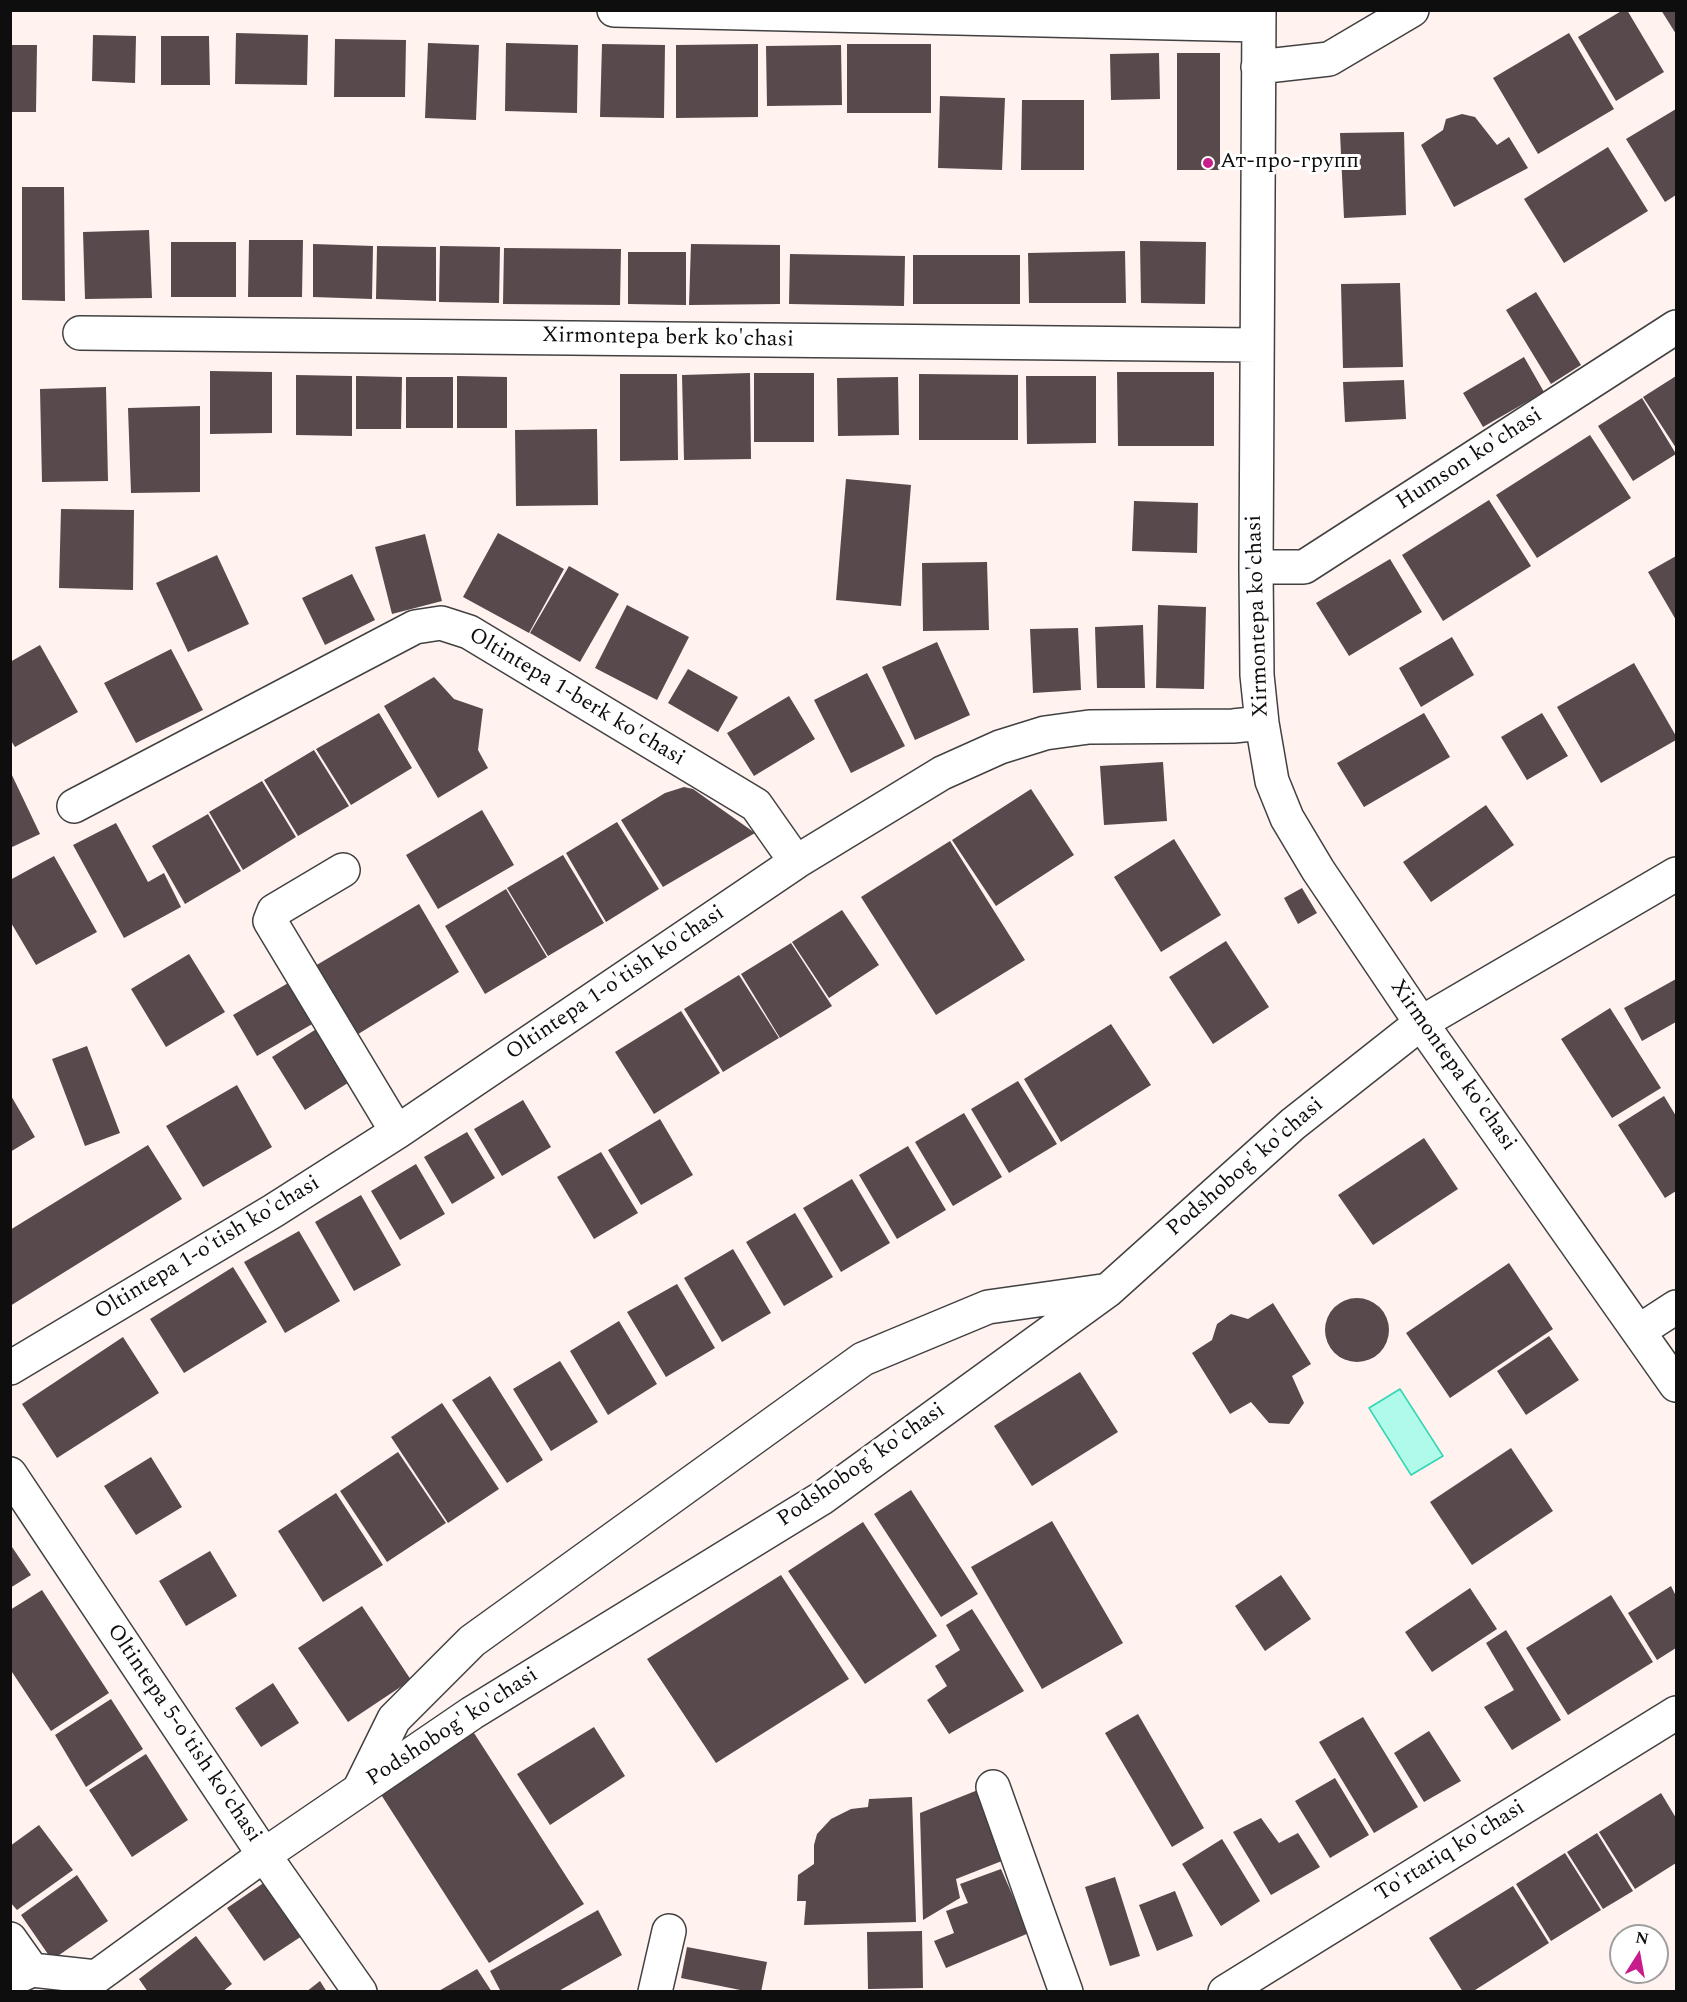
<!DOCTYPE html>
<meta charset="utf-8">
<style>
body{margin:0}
#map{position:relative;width:1687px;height:2002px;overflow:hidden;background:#fff2ef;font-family:Spectral,serif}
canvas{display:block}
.frame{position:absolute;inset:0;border:12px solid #0e0e0e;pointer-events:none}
.north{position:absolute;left:1609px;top:1924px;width:60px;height:60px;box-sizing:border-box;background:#fff;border:2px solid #9f9f9f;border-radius:50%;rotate:11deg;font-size:16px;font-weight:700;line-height:24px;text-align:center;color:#0e0e0e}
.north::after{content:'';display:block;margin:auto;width:21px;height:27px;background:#c81c8c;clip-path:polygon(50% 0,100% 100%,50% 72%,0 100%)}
</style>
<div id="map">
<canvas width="1687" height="2002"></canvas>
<div class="frame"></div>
<div class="north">N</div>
</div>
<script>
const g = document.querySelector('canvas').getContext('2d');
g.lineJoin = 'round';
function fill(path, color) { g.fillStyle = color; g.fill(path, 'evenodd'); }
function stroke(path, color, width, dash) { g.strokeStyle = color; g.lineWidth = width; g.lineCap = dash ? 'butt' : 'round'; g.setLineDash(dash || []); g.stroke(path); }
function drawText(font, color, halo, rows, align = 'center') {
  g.font = font + ' Spectral,serif'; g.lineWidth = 6; g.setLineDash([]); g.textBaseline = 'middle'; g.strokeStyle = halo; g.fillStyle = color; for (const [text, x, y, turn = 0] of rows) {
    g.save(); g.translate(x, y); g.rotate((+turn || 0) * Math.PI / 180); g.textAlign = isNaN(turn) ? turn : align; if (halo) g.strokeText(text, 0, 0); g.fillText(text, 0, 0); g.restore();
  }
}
const water = new Path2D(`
 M1400 1389 1443 1456 1411 1475 1369 1408Z`);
const building = new Path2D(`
 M1623 10H1627L1664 72 1616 101 1578 37Z
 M1661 10H1676V34Z
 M236 33 308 35 307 85 235 84Z
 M1569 33 1614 109 1538 154 1493 78Z
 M93 35 136 36 135 83 92 81Z
 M161 36H209L210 85H161Z
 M335 39 406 40 405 97H334Z
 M428 43 479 45 476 120 425 118Z
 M506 43 578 45 577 113 505 111Z
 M602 44 665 45 664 118 600 117Z
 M758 44V117L676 118V45Z
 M847 44H931V113H847Z
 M10 45H37L36 112H10Z
 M841 45 842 105 767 106 766 46Z
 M1159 53 1160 99 1111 100 1110 54Z
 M1177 53H1220V170H1177Z
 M940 96 1005 98 1002 170 938 168Z
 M1022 100H1084V170H1021Z
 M1676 109V195L1665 202 1626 139Z
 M1462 114 1475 117 1497 145 1509 137 1528 168 1454 207 1421 145 1443 130 1446 119Z
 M1404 132 1406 215 1344 218 1340 133Z
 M1608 147 1648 211 1564 263 1524 199Z
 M22 187H64L65 301 22 300Z
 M149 230 152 298 85 299 83 232Z
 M249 240H303L302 297H248Z
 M1140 241 1206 242 1205 304 1141 303Z
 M171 242H236V297H171Z
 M313 244 373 246 372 299 313 297Z
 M691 244 780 245V304L689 305Z
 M377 246 436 247V301L376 299Z
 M440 246 500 247 499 303 439 302Z
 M504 248 621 249 620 305 503 304Z
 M1125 251 1126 303H1029L1028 253Z
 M628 252H686V305L628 304Z
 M790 254 905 256 904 306 789 304Z
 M913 255H1020V304H913Z
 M1400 283 1403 367 1343 368 1341 284Z
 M1536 292 1581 365 1551 384 1506 310Z
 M1524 357 1544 392 1483 427 1463 393Z
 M210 371 272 372V433L210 434Z
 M1117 372H1214V446H1118Z
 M750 373 751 459 684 460 682 375Z
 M754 373H814V442H754Z
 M620 374H677L678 460 620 461Z
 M919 374 1018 375V440H919Z
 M296 375 352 376V436L296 435Z
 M356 376 402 377 401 429H356Z
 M457 376 507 377V428H457Z
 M1026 376H1096V443L1027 444Z
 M1676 376V448L1643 397Z
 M406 377H453V428H406Z
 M898 377 899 435 838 436 837 378Z
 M1404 380 1406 419 1345 422 1343 382Z
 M106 387 108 481 42 482 40 389Z
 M1642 398 1676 454 1633 481 1598 426Z
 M200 406V492L131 493 128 408Z
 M597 429 598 505 516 506 515 430Z
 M1590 435 1631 498 1537 558 1496 495Z
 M846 479 911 485 901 606 836 600Z
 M1489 500 1531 566 1443 621 1402 555Z
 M1134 501 1198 503 1197 553 1132 551Z
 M61 509 134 510 133 590 59 588Z
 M498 533 564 569 529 633 463 597Z
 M425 534 442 601 392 614 375 547Z
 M217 555 249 624 188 652 156 583Z
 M1676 556V620L1648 572Z
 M1390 559 1422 612 1349 656 1316 603Z
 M987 562 989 630 923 631 922 563Z
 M569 566 619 594 580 662 530 633Z
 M352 574 375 620 325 645 302 598Z
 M627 605 689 637 657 700 595 668Z
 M1158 605 1206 607 1204 689 1156 688Z
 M1143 625 1145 688H1097L1095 627Z
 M1078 628 1081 690 1033 693 1030 629Z
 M1452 637 1474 675 1421 707 1399 668Z
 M937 642 970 715 915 740 882 667Z
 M40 645 78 712 15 747 10 739V662Z
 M171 649 203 710 136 743 104 683Z
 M1634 663 1676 736V740L1601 783 1557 707Z
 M688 669 738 697 718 732 668 703Z
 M867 673 905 746 851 773 814 700Z
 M434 677 454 699 483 709 478 750 488 768 438 798 384 706Z
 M789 696 815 739 754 776 727 733Z
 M379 713 412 768 351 805 316 749Z
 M1424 713 1450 757 1364 807 1337 763Z
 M1542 713 1568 756 1527 780 1501 737Z
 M314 750 349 806 298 836 264 780Z
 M1163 762 1167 821 1104 825 1100 766Z
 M10 771 40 834 10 848Z
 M262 781 296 837 243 870 209 812Z
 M684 787 693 789 755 833 663 887 621 820 665 793Z
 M1031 789 1074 855 996 906 952 840Z
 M1486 805 1514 845 1431 902 1403 862Z
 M482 810 514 865 438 909 406 855Z
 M208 814 241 871 185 904 152 846Z
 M617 822 659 889 606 922 566 853Z
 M116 823 148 882 164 873 181 907 124 938 73 845Z
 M1174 839 1221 915 1161 952 1114 877Z
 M950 841 1025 960 936 1015 861 897Z
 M563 855 604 923 548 956 507 888Z
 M54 856 97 932 36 965 10 921V880Z
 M1302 888 1317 913 1298 924 1284 898Z
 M506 889 547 957 485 994 445 926Z
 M419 904 459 972 355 1036 315 966Z
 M842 910 879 965 829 998 792 942Z
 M1226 941 1269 1007 1213 1044 1169 977Z
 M791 943 832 1006 780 1038 741 974Z
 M189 954 225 1012 166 1047 131 989Z
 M739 975 779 1038 723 1072 684 1009Z
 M1676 979V1022L1642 1041 1624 1008Z
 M290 982 314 1023 257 1056 233 1015Z
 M1610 1008 1661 1088 1612 1118 1561 1039Z
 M681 1011 720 1073 654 1114 615 1052Z
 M1111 1024 1151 1085 1061 1142 1024 1079Z
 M318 1028 351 1081 305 1110 272 1057Z
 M87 1046 120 1133 85 1146 52 1059Z
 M1018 1081 1057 1144 1009 1173 971 1109Z
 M237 1085 272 1147 203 1187 166 1126Z
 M10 1094 35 1137 10 1152Z
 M1664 1096 1676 1116V1191L1665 1198 1618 1125Z
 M523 1100 551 1147 502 1176 474 1129Z
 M964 1113 1002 1177 953 1206 915 1142Z
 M660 1119 693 1175 641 1205 608 1150Z
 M467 1132 495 1178 452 1204 424 1157Z
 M1424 1138 1458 1189 1373 1245 1338 1195Z
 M148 1145 182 1199 10 1306V1230Z
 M908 1146 946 1210 897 1239 859 1175Z
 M601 1152 638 1213 594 1239 557 1177Z
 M416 1164 445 1214 400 1240 371 1191Z
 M852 1179 890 1243 841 1272 803 1208Z
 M361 1195 401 1265 354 1291 315 1222Z
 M795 1213 833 1277 784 1306 746 1242Z
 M299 1231 340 1301 285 1333 244 1262Z
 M733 1249 771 1313 722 1342 684 1278Z
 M1509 1263 1553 1329 1450 1398 1406 1333Z
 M233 1267 267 1322 184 1373 150 1319Z
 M677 1284 715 1348 666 1377 627 1312Z
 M1325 1330a32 32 0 1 1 64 0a32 32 0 1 1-64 0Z
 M1273 1303 1311 1364 1292 1376 1304 1403 1289 1424 1269 1423 1251 1402 1230 1414 1192 1353 1212 1340 1217 1324 1231 1314 1248 1319Z
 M619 1321 657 1384 608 1415 570 1351Z
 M1549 1336 1579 1380 1526 1415 1497 1371Z
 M123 1337 159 1393 57 1458 22 1404Z
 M560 1361 598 1422 551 1451 513 1389Z
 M1080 1372 1118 1432 1032 1486 994 1426Z
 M490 1376 543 1460 507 1483 452 1400Z
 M442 1403 499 1489 448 1523 391 1437Z
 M1511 1448 1553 1511 1472 1565 1430 1502Z
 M398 1452 446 1523 387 1562 340 1491Z
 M151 1457 182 1507 136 1535 104 1486Z
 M911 1490 978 1594 941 1617 874 1514Z
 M336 1493 383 1565 323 1602 278 1531Z
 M1052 1521 1123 1643 1042 1689 971 1567Z
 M863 1522 937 1636 865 1684 788 1571Z
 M10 1544 31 1575 10 1588Z
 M210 1551 237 1596 186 1626 159 1581Z
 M781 1575 849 1679 716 1763 647 1659Z
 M1281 1575 1311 1619 1265 1651 1235 1606Z
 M1671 1586 1676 1596V1648L1657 1660 1628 1613Z
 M1470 1588 1497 1629 1432 1672 1405 1632Z
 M42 1590 109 1693 51 1731 10 1669V1610Z
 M1611 1595 1653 1662 1568 1715 1526 1648Z
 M362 1606 411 1680 348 1722 298 1648Z
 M972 1609 1024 1691 949 1734 927 1700 947 1686 935 1666 960 1650 946 1625Z
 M1506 1630 1561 1720 1512 1750 1484 1707 1514 1690 1486 1643Z
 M273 1683 299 1723 261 1747 235 1708Z
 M111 1699 143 1749 86 1787 55 1735Z
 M1138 1714 1204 1828 1172 1847 1105 1733Z
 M1363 1717 1418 1807 1374 1833 1319 1742Z
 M594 1727 625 1776 550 1825 517 1774Z
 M1429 1731 1461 1781 1424 1802 1394 1753Z
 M474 1733 584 1904 489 1963 380 1793Z
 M146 1754 188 1820 132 1857 89 1790Z
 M1335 1778 1369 1835 1330 1858 1295 1801Z
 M983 1788 1007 1859 956 1879 960 1898 923 1920 920 1813Z
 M1661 1793 1676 1818V1863L1635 1889 1599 1832Z
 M912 1797 916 1922 804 1925 806 1901H797L798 1875 814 1864V1845L817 1834 831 1819 851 1809 868 1807 869 1799Z
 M1261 1818 1279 1843 1298 1833 1320 1867 1271 1895 1233 1832Z
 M39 1825 73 1870 17 1910 10 1902V1846Z
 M1597 1833 1633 1891 1603 1909 1567 1852Z
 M1222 1839 1260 1901 1221 1926 1182 1864Z
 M1565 1853 1601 1910 1551 1941 1516 1884Z
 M1001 1869 1029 1933 946 1968 934 1941 954 1933 946 1911 968 1903 960 1884Z
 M77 1875 108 1921 52 1960 21 1915Z
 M1115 1877 1140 1956 1110 1966 1085 1887Z
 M265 1882 302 1936 264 1961 227 1908Z
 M1513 1886 1549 1943 1472 1992H1463L1429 1938Z
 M1175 1891 1193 1936 1157 1951 1139 1905Z
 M598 1910 622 1955 557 1992H501L490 1971Z
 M922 1931 923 1988 868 1989 867 1932Z
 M196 1936 232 1984 222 1992H148L139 1979Z
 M687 1947 767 1962 761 1992H750L681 1978Z
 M477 1969 492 1992H437Z
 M320 1981 327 1992H306Z`);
const minor = new Path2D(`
 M614 10 1258 25
 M1259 10 1256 567 1257 675 1262 723 1272 781 1287 818 1318 870 1421 1023 1676 1385
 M1258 67 1329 59 1412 10
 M80 333 1256 345
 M1256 567H1304L1676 327
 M74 806 415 627 441 623 469 632 756 805 796 862
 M343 870 274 911 270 921 397 1132
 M1639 1331 1676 1307
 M10 1368 273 1211 397 1132 796 862 942 773 1000 747 1045 733 1089 727 1233 726 1262 723
 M10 1474 264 1855 360 1992
 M993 1787 1066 1992
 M360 1788 394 1719 472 1641 863 1359 988 1307 1102 1291
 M10 1939 32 1970
 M10 1980 32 1970 96 1977 264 1855 472 1713 822 1498 1107 1291 1293 1124 1421 1023 1676 874
 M655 1992 669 1931
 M1225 1992 1676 1713`);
const markers = [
 [1208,163,6,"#c81c8c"]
];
const poiNames = [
 ["Ат-про-групп",1220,163]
];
const streetNames = [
 ["Xirmontepa berk ko'chasi",668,339,1],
 ["Humson ko'chasi",1470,460,-33],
 ["Xirmontepa ko'chasi",1259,616,-92],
 ["Oltintepa 1-berk ko'chasi",576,698,31],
 ["Oltintepa 1-o'tish ko'chasi",616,984,-34],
 ["Xirmontepa ko'chasi",1452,1066,55],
 ["Podshobog' ko'chasi",1246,1168,-41],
 ["Oltintepa 1-o'tish ko'chasi",208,1249,-31],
 ["Podshobog' ko'chasi",862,1466,-35],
 ["Podshobog' ko'chasi",453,1728,-33],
 ["Oltintepa 5-o'tish ko'chasi",183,1734,56],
 ["To'rtariq ko'chasi",1451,1852,-32]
];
fill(water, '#affae9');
stroke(water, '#31d6b4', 1.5);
fill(building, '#57494c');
stroke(minor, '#414141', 36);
stroke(minor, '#fff', 33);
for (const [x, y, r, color] of markers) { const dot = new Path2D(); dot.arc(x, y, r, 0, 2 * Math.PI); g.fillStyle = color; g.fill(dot); stroke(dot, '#fff', 2); }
drawText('22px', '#0e0e0e', '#fff', poiNames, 'left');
drawText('22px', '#0e0e0e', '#fff', streetNames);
</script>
